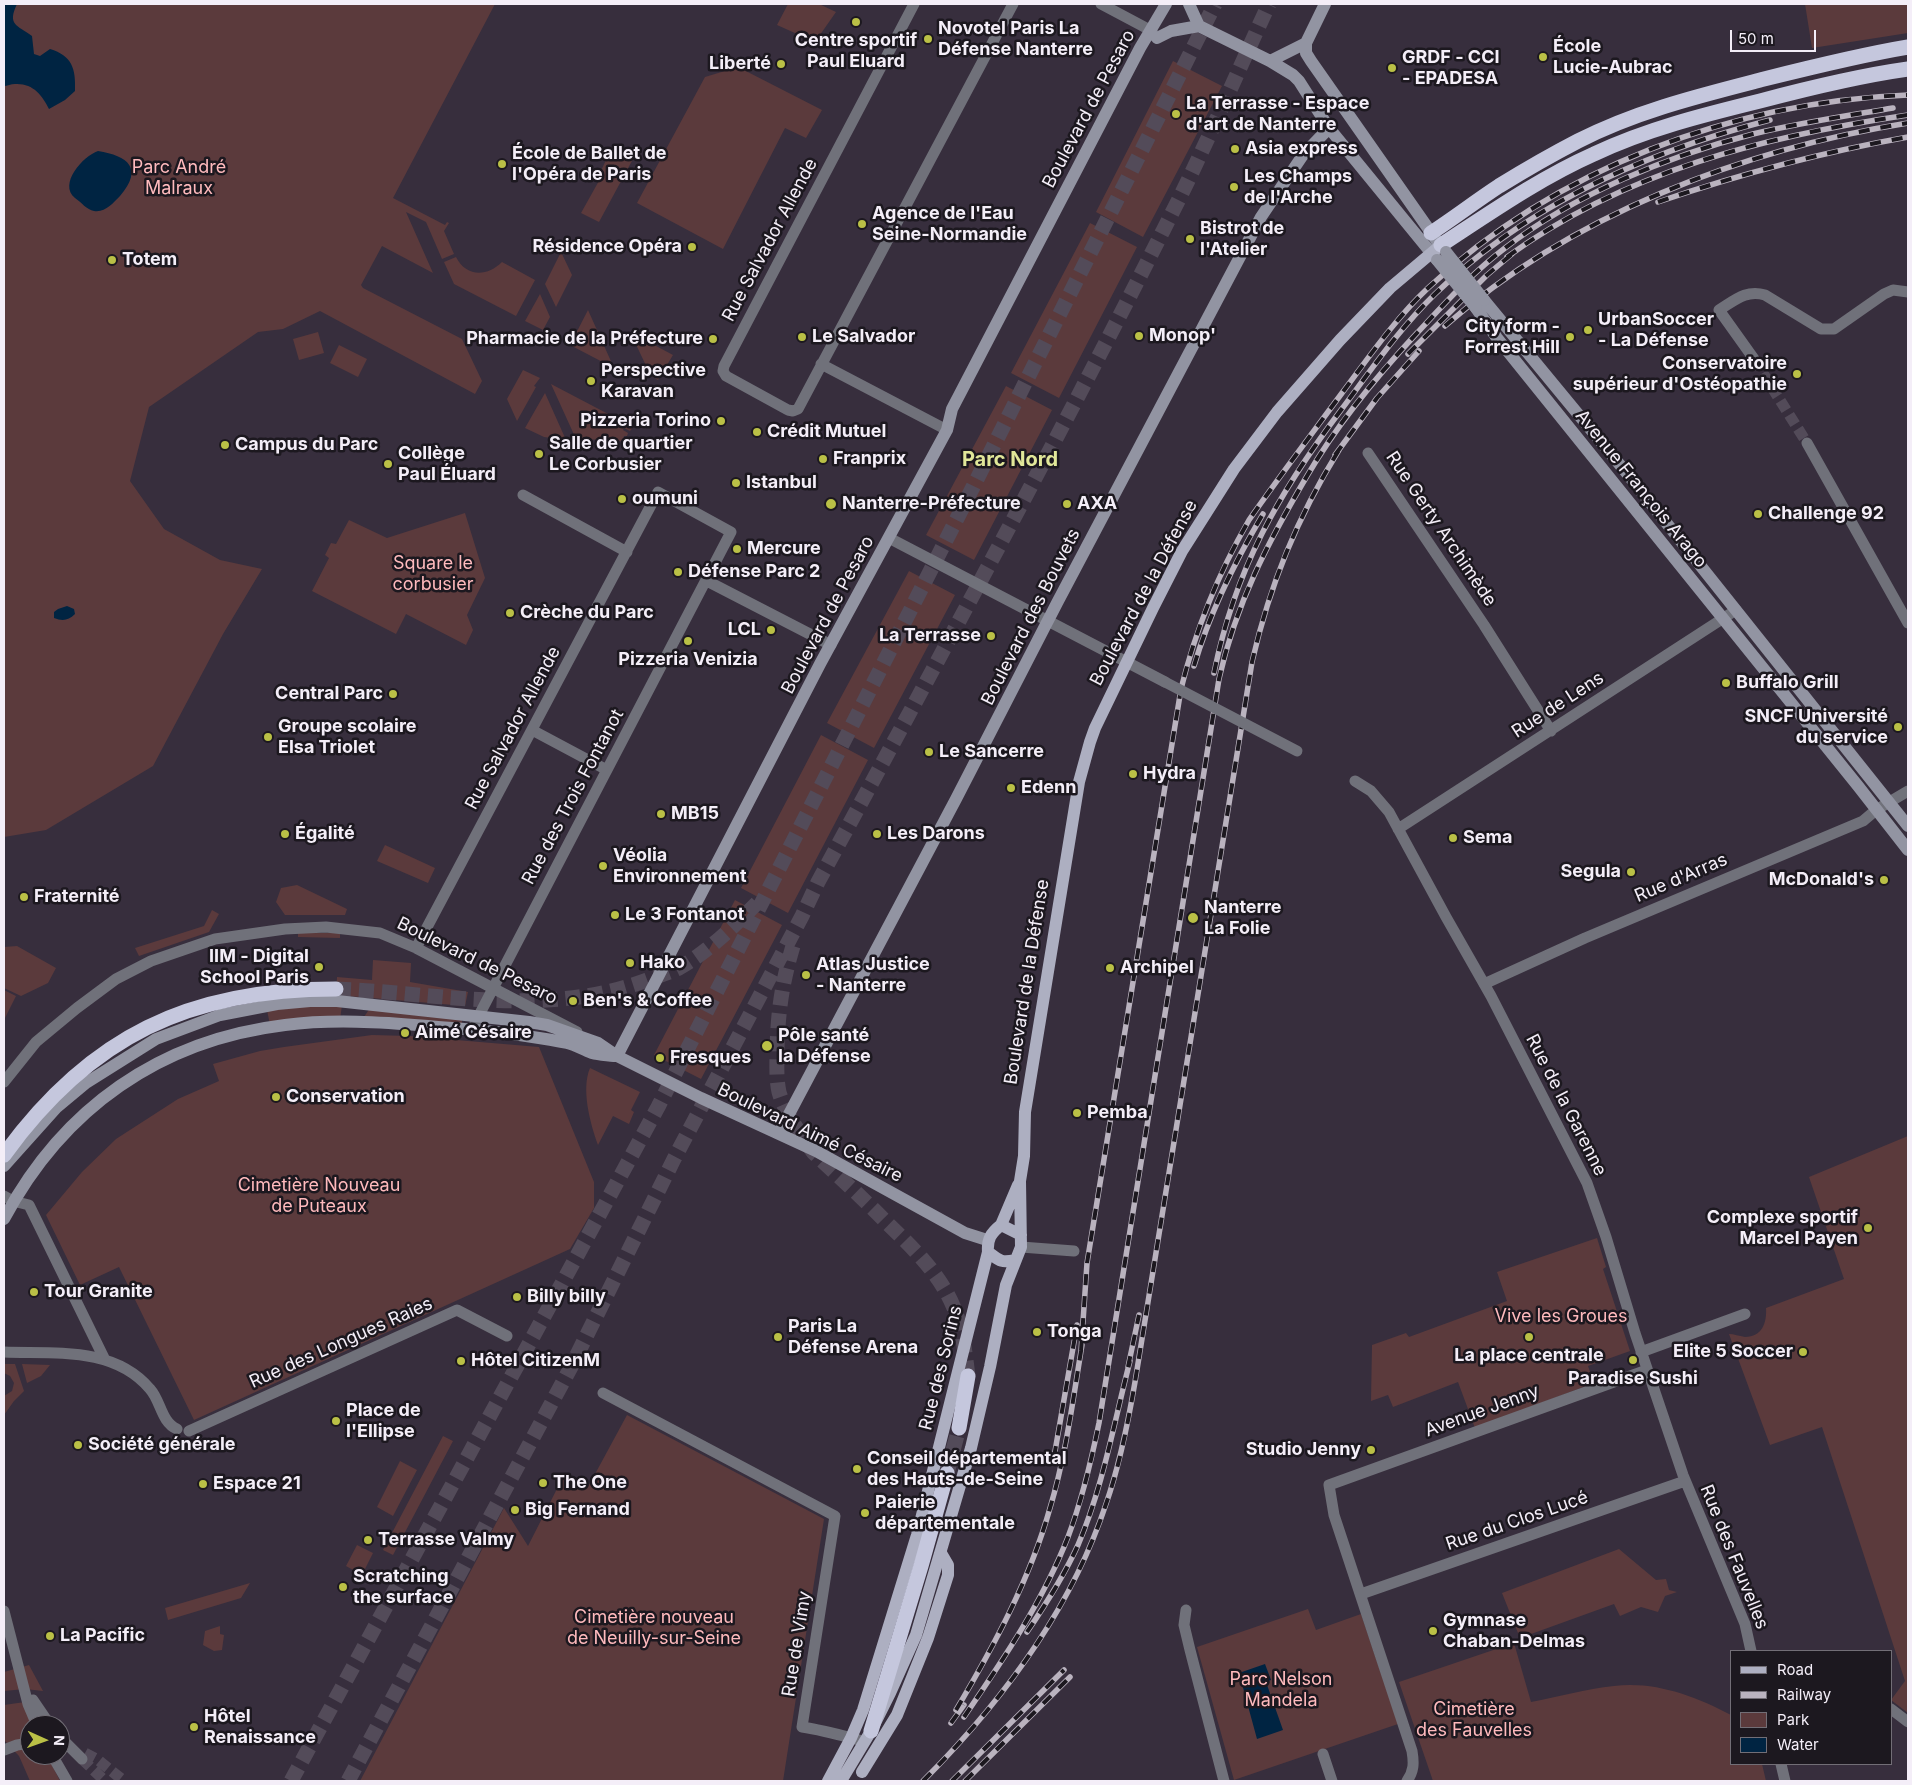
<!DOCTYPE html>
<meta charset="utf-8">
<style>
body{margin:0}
#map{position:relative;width:1912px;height:1785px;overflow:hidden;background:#372e3d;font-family:Inter,sans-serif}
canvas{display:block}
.frame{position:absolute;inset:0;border:5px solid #f4eef8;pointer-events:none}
.legend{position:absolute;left:1730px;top:1650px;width:162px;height:115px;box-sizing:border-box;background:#1c181f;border:1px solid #726e76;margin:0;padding:6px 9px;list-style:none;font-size:15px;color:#f4eef8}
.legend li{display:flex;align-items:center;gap:10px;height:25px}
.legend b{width:25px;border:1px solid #726e76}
.north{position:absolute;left:20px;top:1715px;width:50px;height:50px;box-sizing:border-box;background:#1c181f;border:1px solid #726e76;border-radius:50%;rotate:92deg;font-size:14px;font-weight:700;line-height:20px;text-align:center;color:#f4eef8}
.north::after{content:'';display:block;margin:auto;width:18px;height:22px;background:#bac046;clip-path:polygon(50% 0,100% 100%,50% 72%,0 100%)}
.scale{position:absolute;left:1730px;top:30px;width:86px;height:22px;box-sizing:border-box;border:2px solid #f4eef8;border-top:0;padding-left:6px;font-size:15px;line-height:18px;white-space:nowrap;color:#f4eef8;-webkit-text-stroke:4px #1c181f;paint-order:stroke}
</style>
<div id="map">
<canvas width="1912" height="1785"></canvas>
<div class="frame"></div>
<ul class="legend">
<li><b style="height:6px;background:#adafc1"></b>Road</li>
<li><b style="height:6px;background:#bab3bf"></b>Railway</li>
<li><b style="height:14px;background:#5b3a3c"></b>Park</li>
<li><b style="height:14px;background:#002442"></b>Water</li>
</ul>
<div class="north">N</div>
<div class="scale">50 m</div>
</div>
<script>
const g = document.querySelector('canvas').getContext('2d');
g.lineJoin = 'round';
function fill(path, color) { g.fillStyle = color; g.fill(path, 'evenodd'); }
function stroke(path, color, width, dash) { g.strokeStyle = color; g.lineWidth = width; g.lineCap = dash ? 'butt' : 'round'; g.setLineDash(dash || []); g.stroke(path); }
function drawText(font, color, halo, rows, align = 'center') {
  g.font = font + ' Inter,sans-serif'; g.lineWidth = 5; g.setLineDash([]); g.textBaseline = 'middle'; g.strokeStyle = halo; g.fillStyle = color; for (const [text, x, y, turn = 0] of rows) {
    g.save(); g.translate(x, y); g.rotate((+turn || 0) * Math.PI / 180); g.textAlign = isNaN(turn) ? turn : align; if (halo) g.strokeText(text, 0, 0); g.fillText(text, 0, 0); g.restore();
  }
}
const green = new Path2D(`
 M4 4H495L393 198 445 225 447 222 449 223 444 231 454 254 442 259 426 222 406 212 433 273 382 246 361 285 363 288 462 339 482 381 475 394 320 311 283 329 258 332 149 407 130 481 164 529 220 560 262 569 223 634 153 766 46 830 4 837Z
 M788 4H819L836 12 815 42 777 25Z
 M1805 4H1908V33L1812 48Z
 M1173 61 1222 86 1143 237 1096 212Z
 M738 67 822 110 806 138 785 128 723 249 637 203 705 77Z
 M625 153 633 159 599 222 581 213 600 179 598 177 607 158 617 159Z
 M1090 223 1137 247 1059 398 1011 373Z
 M561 252 572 275 556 307 545 284Z
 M456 257C466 277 487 277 502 262L535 280 516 316 454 284 444 262Z
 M540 294 550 317 543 330 525 321Z
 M588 310 614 368 570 345Z
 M318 332 324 353 299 360 293 339Z
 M630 332 673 355 658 380 651 376Z
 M339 345 367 359 358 377 330 363Z
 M523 370 540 378 534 386 536 387 517 421 507 399Z
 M551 384 633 427 630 431 624 428 623 430 628 433 627 436H624L623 442 609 438 608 440 576 439Z
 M1006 386 1052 410 974 560 926 535Z
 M545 393 566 440 544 437 525 428Z
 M465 513 485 578 467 615 473 630 466 645 406 614 396 634 312 591 329 558 325 555 331 543 336 544 349 520 387 538Z
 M909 571 955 595 874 748 827 723Z
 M821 735 868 760 788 913 741 888Z
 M385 845 435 868 428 883 377 861Z
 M297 885 347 909 345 915H285L276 902 281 888Z
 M735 900 782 925 701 1079 654 1055Z
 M212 910 219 914 209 932 139 956 135 948 204 926Z
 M298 933H340V938L298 937Z
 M17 946 56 968 48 983 21 996 4 988V947Z
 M373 960 411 963 410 982 468 992 465 1006 336 995 337 977 372 980Z
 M4 990 16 996 4 1020Z
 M310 1005H342L340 1020 270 1025 267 1010Z
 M370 1008 462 1018V1026L362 1020Z
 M372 1035 409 1036 539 1047 594 1182V1208L570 1249 194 1420 119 1267 80 1285 46 1215 82 1172 116 1139 178 1099 219 1081 213 1064 260 1051 284 1047Z
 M590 1068 640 1092 631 1110 634 1112 629 1124 613 1116 598 1145C590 1123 581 1089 590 1068Z
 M1908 1136V1713L1891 1700 1905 1681 1822 1427 1770 1445 1729 1334C1734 1334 1739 1336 1745 1337 1762 1337 1767 1323 1766 1308L1844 1279 1809 1177Z
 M1597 1238 1606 1267 1603 1269 1630 1351 1588 1366 1594 1383 1475 1428 1458 1382 1393 1407 1388 1395 1371 1401 1372 1345 1406 1333 1409 1337 1507 1301 1497 1272Z
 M4 1364H15L24 1391 14 1401 4 1415V1396L12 1391 14 1383 10 1376 4 1373Z
 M22 1364 50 1365 41 1376 27 1383Z
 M627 1415 824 1519 783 1781H360L504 1508 528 1546 564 1475 588 1487Z
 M443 1436 453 1441 393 1555 383 1550Z
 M400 1461 417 1470 393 1516 377 1507Z
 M357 1545 373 1553 362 1575 346 1566Z
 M1619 1549 1656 1580 1666 1579 1669 1590 1677 1592 1665 1596 1658 1612 1641 1607 1620 1616 1614 1604 1520 1638 1502 1593Z
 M250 1583 241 1598 168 1620 165 1608Z
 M1308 1609 1316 1630 1361 1614 1398 1724 1234 1780 1197 1647Z
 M220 1623V1634L224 1635 222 1650 214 1651 203 1645 205 1631 220 1626Z
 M1514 1643 1531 1702C1558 1697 1586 1689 1614 1686 1655 1681 1695 1696 1731 1715V1764H1762L1766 1781H1433L1399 1682Z
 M29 1665 43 1691 25 1689 4 1691V1672Z
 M25 1702 33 1725H30V1755H47L60 1781H30L19 1756 4 1740V1705Z`);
const water = new Path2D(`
 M4 4H17C7 25 17 25 32 36L34 54 40 56 50 49C72 56 76 68 75 91L65 100 49 109C42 95 33 83 15 84 11 84 7 86 4 86Z
 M98 151C128 156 144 168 120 196 113 203 105 213 94 211 87 210 81 202 75 198 58 184 83 156 98 151Z
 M67 606 74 609 75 614C68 621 62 621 54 618V612L58 609Z
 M1265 1664 1271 1680 1266 1682 1283 1730 1257 1739 1239 1673Z`);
const streetTunnel = new Path2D(`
 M1754 359 1807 443
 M85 1753 98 1760 124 1781
 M82 1759 105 1781`);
const highwayTunnel = new Path2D(`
 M793 946C782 983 778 1011 777 1049 777 1063 776 1078 779 1092 785 1113 800 1134 813 1152 838 1176 864 1199 888 1224 914 1249 940 1274 954 1308 963 1330 965 1353 968 1376
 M336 989C440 993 547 1018 647 980 658 976 669 973 679 968 709 951 733 927 757 903
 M947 1473 959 1428
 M291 1781 658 1107 973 487 1215 4
 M348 1781 571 1367 674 1159 802 916 818 882C942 653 1066 425 1182 193 1212 131 1240 67 1269 4`);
const street = new Path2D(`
 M914 4 724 366 723 371 726 376 788 410 793 411 798 409 1013 4
 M1101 4 1150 30 1155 36
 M1754 359 1719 310C1734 301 1746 289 1765 295L1821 329H1834L1884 294 1893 290 1908 292
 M821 364 947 430
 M1807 443 1908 623
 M1368 453 1484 625 1551 731
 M523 495 627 552
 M889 538 1165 682
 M707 581 831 645
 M532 730 607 770
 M1355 781 1371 791 1389 812 1446 917 1491 996 1587 1183 1606 1237 1635 1333 1683 1475 1745 1624 1751 1651
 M1398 829 1736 610
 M416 948 658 492 731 532 475 1023
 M1484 984 1585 938 1863 821 1876 810 1908 791
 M4 1082 36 1042 77 1008 116 979 151 961 215 939 285 929 326 927 380 933 416 948 577 1032
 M4 1196 13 1201 29 1205 104 1358
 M1021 1247 1074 1251
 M4 1352C54 1354 114 1346 150 1389 161 1401 161 1422 177 1429
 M1641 1352 1745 1314
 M603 1393 835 1516 802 1727C822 1730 840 1735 859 1740
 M189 1431 457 1310 507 1336
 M1361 1594 1685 1481
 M1186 1610 1184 1625 1190 1650 1224 1781
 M4 1611 28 1704 37 1725
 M33 1700 50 1725
 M1891 1709 1908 1722
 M4 1750 17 1745 30 1743
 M1323 1754 1332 1781
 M52 1755 67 1781
 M1781 1764 1785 1781
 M1407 1781C1414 1771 1414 1763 1412 1751L1334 1515 1329 1485 1647 1370`);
const secondary = new Path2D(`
 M1189 4 1199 26 1270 61 1293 75 1299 81 1329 128 1437 260
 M1157 38 1171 31 1199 26
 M1306 43V53L1311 61 1437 241
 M1270 61 1306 43 1325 4
 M1484 300 1625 471 1908 826
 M1476 308 1497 338 1858 786 1908 850
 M617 1056 820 664 947 430 952 409 1140 48 1166 4
 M779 1133 956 799 1057 603 1261 217 1303 155 1329 128
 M4 1166 56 1108 86 1083 156 1039 220 1015 277 1004 310 1001H337L529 1022 547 1025 598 1043 617 1056 701 1098 816 1151 965 1233 987 1240
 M4 1219C63 1108 160 1040 285 1025 332 1019 381 1022 428 1026 461 1029 494 1031 526 1036 540 1038 554 1040 567 1043 576 1045 583 1050 592 1053 599 1055 607 1055 614 1056`);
const primary = new Path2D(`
 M1001 1225 1018 1185
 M1015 1260C1001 1263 1000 1261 988 1252 987 1239 991 1233 1001 1225L1021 1235
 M862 1772 897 1715 928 1638 948 1575V1565L941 1553
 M828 1781 851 1738 863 1710 917 1535 988 1252
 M841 1781 871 1731 890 1693 916 1635 971 1448 990 1367 1006 1285 1021 1247 1020 1181 1024 1156 1025 1112 1079 782 1090 742 1095 728 1153 608 1182 551 1234 469 1277 412 1340 340 1390 288 1441 245`);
const highway = new Path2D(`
 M1431 233C1454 218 1476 201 1499 186 1525 170 1551 155 1578 141 1636 111 1702 95 1764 79 1812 67 1860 55 1908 47
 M1441 245C1490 213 1540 178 1594 154 1647 129 1703 115 1760 101 1809 88 1858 76 1908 69
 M4 1155C90 1036 190 989 336 989
 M959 1428 968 1376
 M871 1731 921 1566 947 1473`);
const rail = new Path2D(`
 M1658 202C1740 174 1823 152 1908 137
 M1507 257C1625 171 1766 136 1908 115
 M1445 326C1571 215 1744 149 1908 123
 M1408 354 1487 275 1512 254
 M1335 455 1377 398 1419 351
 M1194 666C1210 612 1234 563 1263 514
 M1214 673C1235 569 1278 494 1341 410 1371 370 1399 329 1435 294 1528 204 1646 152 1770 120
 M1081 1351 1087 1263 1181 689C1196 628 1218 574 1249 520 1279 477 1311 435 1342 393 1369 357 1395 319 1428 288 1557 168 1733 102 1908 95
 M1128 1367 1139 1315
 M1054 1457 1077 1325
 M1027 1632C1046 1604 1064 1576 1078 1545 1103 1487 1114 1422 1130 1361
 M956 1710C994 1646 1030 1579 1050 1508 1066 1455 1073 1399 1082 1345
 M964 1717C1003 1660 1043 1601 1068 1537 1082 1500 1091 1462 1099 1423L1219 679C1236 603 1268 542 1307 476 1338 423 1375 378 1417 333 1445 303 1472 273 1505 248 1575 194 1668 156 1753 134 1799 123 1846 116 1893 108
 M951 1723 964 1705
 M923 1781C1001 1703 1071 1610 1106 1504 1120 1464 1128 1423 1135 1382L1252 662C1270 584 1297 518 1339 450
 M952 1781 1064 1670
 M965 1781 1070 1677`);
const streetBridge = new Path2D(`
 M1165 682 1297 751
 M60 1737 82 1759`);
const secondaryBridge = new Path2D(`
 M1446 252 1484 300
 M1437 260 1476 308`);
const markers = [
 [856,22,5,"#bac046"],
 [928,39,5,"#bac046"],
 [1543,57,5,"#bac046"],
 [781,64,5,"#bac046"],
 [1392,68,5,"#bac046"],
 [1176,114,5,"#bac046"],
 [1235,149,5,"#bac046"],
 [502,164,5,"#bac046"],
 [1234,187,5,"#bac046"],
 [862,224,5,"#bac046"],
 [1190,239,5,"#bac046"],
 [692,247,5,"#bac046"],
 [112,260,5,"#bac046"],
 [1588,330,5,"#bac046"],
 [1139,336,5,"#bac046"],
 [802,337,5,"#bac046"],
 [1570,337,5,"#bac046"],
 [713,339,5,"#bac046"],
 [1797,374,5,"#bac046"],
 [591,381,5,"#bac046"],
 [721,421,5,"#bac046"],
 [757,432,5,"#bac046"],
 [225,445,5,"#bac046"],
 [539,454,5,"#bac046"],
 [823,459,5,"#bac046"],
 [388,464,5,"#bac046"],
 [736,483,5,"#bac046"],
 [622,499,5,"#bac046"],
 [831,504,6,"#bac046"],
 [1067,504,5,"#bac046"],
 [1758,514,5,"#bac046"],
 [737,549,5,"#bac046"],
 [678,572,5,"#bac046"],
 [510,613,5,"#bac046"],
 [771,630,5,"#bac046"],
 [991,636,5,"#bac046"],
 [688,641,5,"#bac046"],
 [1726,683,5,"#bac046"],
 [393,694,5,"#bac046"],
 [1898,727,5,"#bac046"],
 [268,737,5,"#bac046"],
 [929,752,5,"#bac046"],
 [1133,774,5,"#bac046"],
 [1011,788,5,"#bac046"],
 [661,814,5,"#bac046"],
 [285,834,5,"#bac046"],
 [877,834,5,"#bac046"],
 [1453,838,5,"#bac046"],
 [603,866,5,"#bac046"],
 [1631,872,5,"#bac046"],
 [1884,880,5,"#bac046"],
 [24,897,5,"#bac046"],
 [615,915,5,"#bac046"],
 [1193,918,6,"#bac046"],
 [630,963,5,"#bac046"],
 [319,967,5,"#bac046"],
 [1110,968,5,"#bac046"],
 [806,975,5,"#bac046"],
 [573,1001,5,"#bac046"],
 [405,1033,5,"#bac046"],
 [767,1046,6,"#bac046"],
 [660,1058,5,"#bac046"],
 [276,1097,5,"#bac046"],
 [1077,1113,5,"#bac046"],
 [1868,1228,5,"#bac046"],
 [34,1292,5,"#bac046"],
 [517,1297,5,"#bac046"],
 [1037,1332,5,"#bac046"],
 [778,1337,5,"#bac046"],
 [1529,1337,5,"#bac046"],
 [1803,1352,5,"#bac046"],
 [1633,1360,5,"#bac046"],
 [461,1361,5,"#bac046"],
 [336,1421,5,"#bac046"],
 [78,1445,5,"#bac046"],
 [1371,1450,5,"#bac046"],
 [857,1469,5,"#bac046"],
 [543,1483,5,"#bac046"],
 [203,1484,5,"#bac046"],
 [515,1510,5,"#bac046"],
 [865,1513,5,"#bac046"],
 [368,1540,5,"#bac046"],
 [343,1587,5,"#bac046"],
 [1433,1631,5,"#bac046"],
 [50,1636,5,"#bac046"],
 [194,1727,5,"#bac046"]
];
const poiNames = [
 ["Novotel Paris La",938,29],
 ["Défense Nanterre",938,50],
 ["Centre sportif",856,41,"center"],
 ["Paul Eluard",856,62,"center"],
 ["École",1553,47],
 ["Lucie-Aubrac",1553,68],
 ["GRDF - CCI",1402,58],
 ["- EPADESA",1402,79],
 ["Liberté",771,64,"right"],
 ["La Terrasse - Espace",1186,104],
 ["d'art de Nanterre",1186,125],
 ["Asia express",1245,149],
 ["École de Ballet de",512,154],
 ["l'Opéra de Paris",512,175],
 ["Les Champs",1244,177],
 ["de l'Arche",1244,198],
 ["Agence de l'Eau",872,214],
 ["Seine-Normandie",872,235],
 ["Bistrot de",1200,229],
 ["l'Atelier",1200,250],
 ["Résidence Opéra",682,247,"right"],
 ["Totem",122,260],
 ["UrbanSoccer",1598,320],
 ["- La Défense",1598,341],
 ["City form -",1560,327,"right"],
 ["Forrest Hill",1560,348,"right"],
 ["Monop'",1149,336],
 ["Le Salvador",812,337],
 ["Pharmacie de la Préfecture",703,339,"right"],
 ["Conservatoire",1787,364,"right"],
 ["supérieur d'Ostéopathie",1787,385,"right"],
 ["Perspective",601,371],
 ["Karavan",601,392],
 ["Pizzeria Torino",711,421,"right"],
 ["Crédit Mutuel",767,432],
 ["Salle de quartier",549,444],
 ["Le Corbusier",549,465],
 ["Campus du Parc",235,445],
 ["Collège",398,454],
 ["Paul Éluard",398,475],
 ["Franprix",833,459],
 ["Istanbul",746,483],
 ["oumuni",632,499],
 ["Nanterre-Préfecture",842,504],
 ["AXA",1077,504],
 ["Challenge 92",1768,514],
 ["Mercure",747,549],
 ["Défense Parc 2",688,572],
 ["Crèche du Parc",520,613],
 ["LCL",761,630,"right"],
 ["La Terrasse",981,636,"right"],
 ["Pizzeria Venizia",688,660,"center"],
 ["Buffalo Grill",1736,683],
 ["Central Parc",383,694,"right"],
 ["SNCF Université",1888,717,"right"],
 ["du service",1888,738,"right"],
 ["Groupe scolaire",278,727],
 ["Elsa Triolet",278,748],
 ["Le Sancerre",939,752],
 ["Hydra",1143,774],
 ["Edenn",1021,788],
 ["MB15",671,814],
 ["Égalité",295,834],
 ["Les Darons",887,834],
 ["Sema",1463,838],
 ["Véolia",613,856],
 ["Environnement",613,877],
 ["Segula",1621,872,"right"],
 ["McDonald's",1874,880,"right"],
 ["Fraternité",34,897],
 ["Nanterre",1204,908],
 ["La Folie",1204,929],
 ["Le 3 Fontanot",625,915],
 ["IIM - Digital",309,957,"right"],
 ["School Paris",309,978,"right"],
 ["Hako",640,963],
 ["Atlas Justice",816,965],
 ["- Nanterre",816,986],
 ["Archipel",1120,968],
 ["Ben's & Coffee",583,1001],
 ["Aimé Césaire",415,1033],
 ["Pôle santé",778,1036],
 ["la Défense",778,1057],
 ["Fresques",670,1058],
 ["Conservation",286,1097],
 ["Pemba",1087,1113],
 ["Complexe sportif",1858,1218,"right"],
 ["Marcel Payen",1858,1239,"right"],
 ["Tour Granite",44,1292],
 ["Billy billy",527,1297],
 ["Paris La",788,1327],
 ["Défense Arena",788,1348],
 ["Tonga",1047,1332],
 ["Elite 5 Soccer",1793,1352,"right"],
 ["La place centrale",1529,1356,"center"],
 ["Hôtel CitizenM",471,1361],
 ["Paradise Sushi",1633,1379,"center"],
 ["Place de",346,1411],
 ["l'Ellipse",346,1432],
 ["Société générale",88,1445],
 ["Studio Jenny",1361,1450,"right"],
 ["Conseil départemental",867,1459],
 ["des Hauts-de-Seine",867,1480],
 ["The One",553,1483],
 ["Espace 21",213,1484],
 ["Paierie",875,1503],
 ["départementale",875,1524],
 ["Big Fernand",525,1510],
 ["Terrasse Valmy",378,1540],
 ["Scratching",353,1577],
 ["the surface",353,1598],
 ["Gymnase",1443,1621],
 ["Chaban-Delmas",1443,1642],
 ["La Pacific",60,1636],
 ["Hôtel",204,1717],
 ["Renaissance",204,1738]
];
const streetNames = [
 ["Boulevard de Pesaro",1089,109,-62],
 ["Rue Salvador Allende",770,240,-62],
 ["Avenue François Arago",1641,489,51],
 ["Rue Gerty Archimède",1441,529,56],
 ["Boulevard de la Défense",1144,593,-62],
 ["Boulevard de Pesaro",828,615,-62],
 ["Boulevard des Bouvets",1031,617,-63],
 ["Rue de Lens",1558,705,-33],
 ["Rue Salvador Allende",513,728,-62],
 ["Rue des Trois Fontanot",573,797,-62],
 ["Rue d'Arras",1681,878,-23],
 ["Boulevard de Pesaro",477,961,26],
 ["Boulevard de la Défense",1027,982,-81],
 ["Rue de la Garenne",1566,1105,63],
 ["Boulevard Aimé Césaire",810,1133,26],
 ["Rue des Longues Raies",341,1343,-24],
 ["Rue des Sorins",941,1368,-76],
 ["Avenue Jenny",1482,1411,-20],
 ["Rue du Clos Lucé",1517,1521,-19],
 ["Rue des Fauvelles",1734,1557,68],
 ["Rue de Vimy",797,1644,-81]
];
const parkNames = [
 ["Parc André",179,168],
 ["Malraux",179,189],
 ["Square le",433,564],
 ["corbusier",433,585],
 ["Cimetière Nouveau",319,1186],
 ["de Puteaux",319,1207],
 ["Vive les Groues",1561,1317],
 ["Cimetière nouveau",654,1618],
 ["de Neuilly-sur-Seine",654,1639],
 ["Parc Nelson",1281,1680],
 ["Mandela",1281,1701],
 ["Cimetière",1474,1710],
 ["des Fauvelles",1474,1731]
];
const quarterNames = [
 ["Parc Nord",1010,460]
];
fill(green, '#5b3a3c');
fill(water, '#002442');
stroke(streetTunnel, '#534b59', 11, [11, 5.5]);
stroke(highwayTunnel, '#534b59', 15, [15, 8]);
stroke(street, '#70717a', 11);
stroke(secondary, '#9294a2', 12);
stroke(primary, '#adafc1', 12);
stroke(highway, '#c5c7dd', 15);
stroke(rail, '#bab3bf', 5.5);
stroke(rail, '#1c181f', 4, [11]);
stroke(streetBridge, '#70717a', 11);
stroke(secondaryBridge, '#9294a2', 12);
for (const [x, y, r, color] of markers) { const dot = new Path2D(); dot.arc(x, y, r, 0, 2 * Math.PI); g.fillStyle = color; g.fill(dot); stroke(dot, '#1c181f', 2); }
drawText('bold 18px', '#f4eef8', '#1c181f', poiNames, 'left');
drawText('18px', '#f4eef8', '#1c181f', streetNames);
drawText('18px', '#ffbabd', '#1c181f', parkNames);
drawText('bold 20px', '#e1e799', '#1c181f', quarterNames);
</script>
